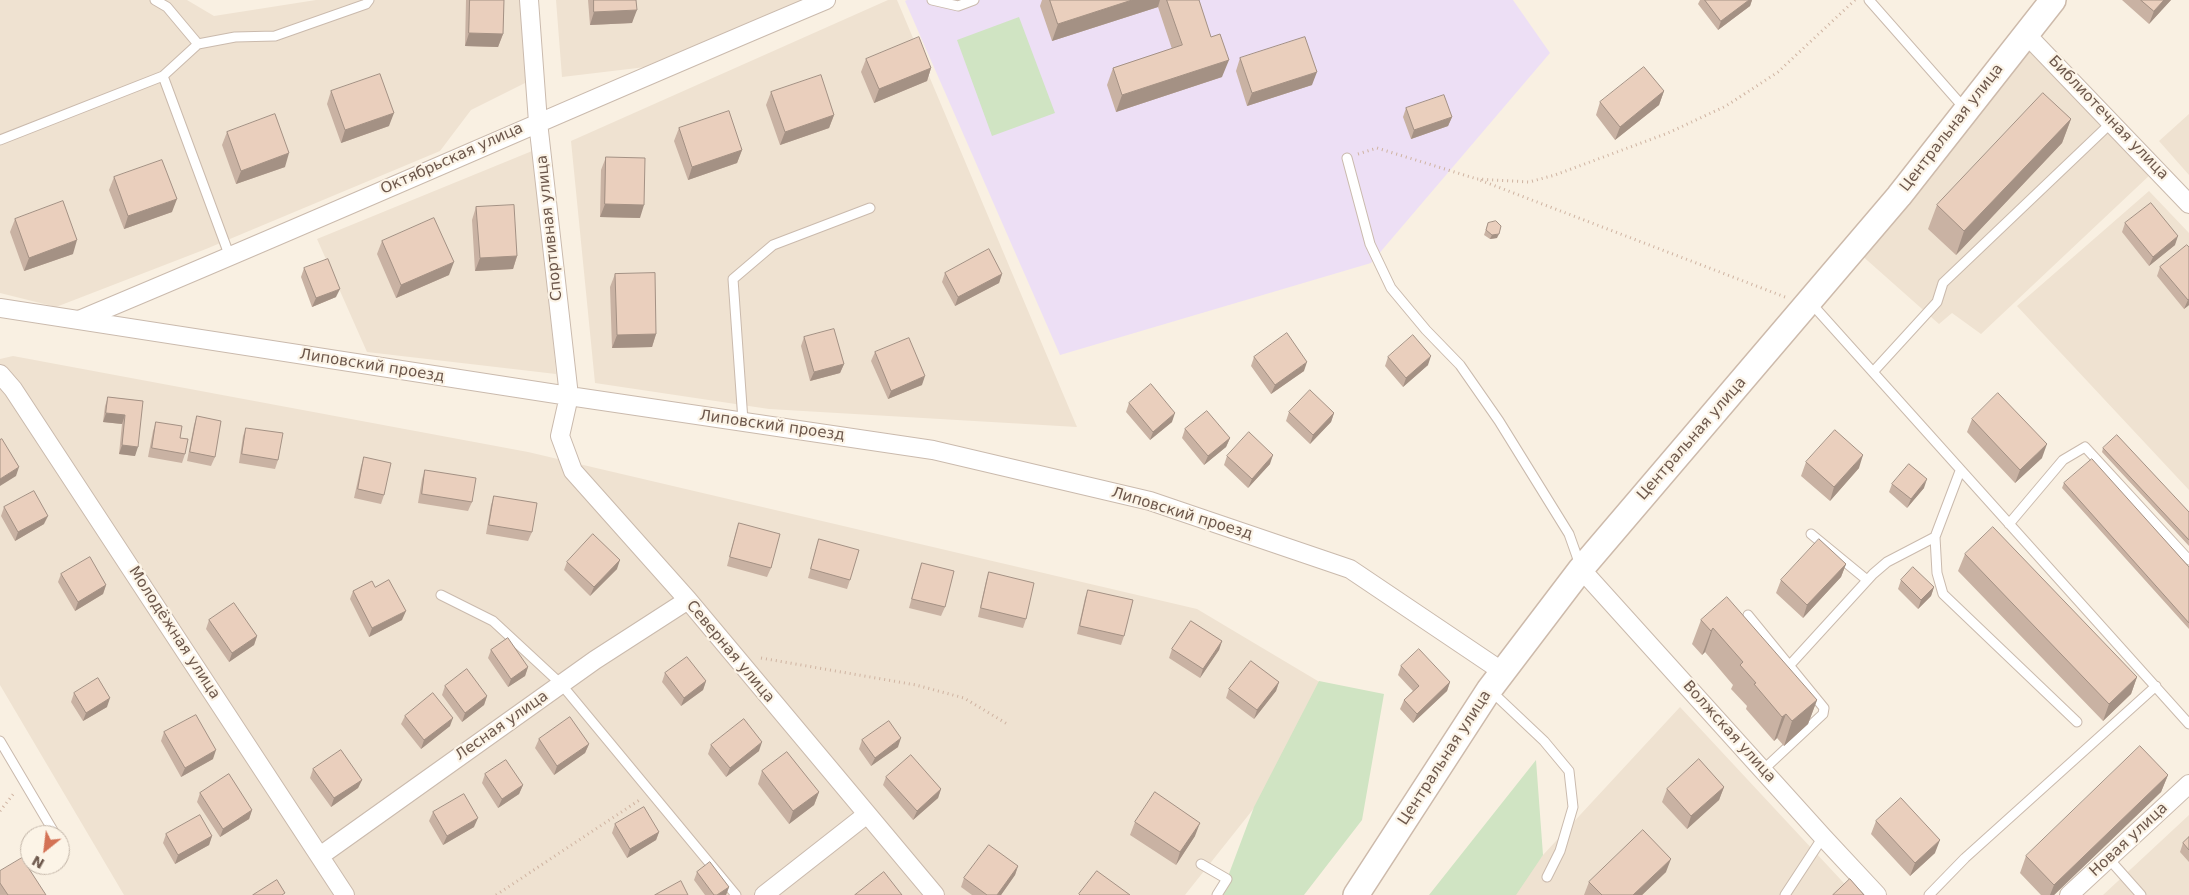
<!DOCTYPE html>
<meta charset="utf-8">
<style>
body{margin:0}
#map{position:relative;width:2189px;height:895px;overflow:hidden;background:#f9f0e2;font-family:"DejaVu Sans",sans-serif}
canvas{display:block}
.north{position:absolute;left:20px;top:825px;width:50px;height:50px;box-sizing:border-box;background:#fcf4e7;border:1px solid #c3b6a9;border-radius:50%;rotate:209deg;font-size:14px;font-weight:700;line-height:20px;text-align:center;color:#6d584c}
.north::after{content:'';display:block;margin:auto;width:18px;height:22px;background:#d47255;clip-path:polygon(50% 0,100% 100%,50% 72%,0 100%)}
</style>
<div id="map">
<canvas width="2189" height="895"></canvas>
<div class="north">N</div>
</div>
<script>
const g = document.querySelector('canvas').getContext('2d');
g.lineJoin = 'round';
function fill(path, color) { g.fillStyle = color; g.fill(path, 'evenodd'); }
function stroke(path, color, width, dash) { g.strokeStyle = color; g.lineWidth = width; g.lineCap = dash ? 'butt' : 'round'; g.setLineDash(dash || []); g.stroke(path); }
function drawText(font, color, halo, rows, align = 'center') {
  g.font = font + ' "DejaVu Sans",sans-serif'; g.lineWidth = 4.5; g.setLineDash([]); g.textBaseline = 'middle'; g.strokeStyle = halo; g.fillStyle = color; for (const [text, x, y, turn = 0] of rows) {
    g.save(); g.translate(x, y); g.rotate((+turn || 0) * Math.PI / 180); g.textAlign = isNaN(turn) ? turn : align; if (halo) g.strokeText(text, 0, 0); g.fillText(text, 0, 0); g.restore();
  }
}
const residential = new Path2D(`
 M0 0H187L214 16 316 0H521L527 82 471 110 440 151 206 249 56 307 0 293Z
 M556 0H820L671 64 562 77Z
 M888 0H897L1077 427 769 409 595 383 571 141Z
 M2021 48 2039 54 2152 173 1981 334 1952 313 1939 324 1859 253Z
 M2189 114V175L2159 141Z
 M537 149 556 374 367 352 317 239Z
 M2149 191 2189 233V490L2017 306Z
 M13 356 528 452 1197 609 1343 696 1185 895H124L0 685V359Z
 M1680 707 1855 895H1506Z
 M2189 815V895H2103Z`);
const education = new Path2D(`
 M907 0H1513L1550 53 1371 263 1060 355 905 1Z`);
const green = new Path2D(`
 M1019 17 1055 113 992 136 957 40Z
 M1319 681 1384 694 1362 820 1304 895H1217L1227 879 1254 807Z
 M1536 760 1543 855 1516 895H1429Z`);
const path = new Path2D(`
 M1358 154 1377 148 1477 179
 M1785 297 1477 179 1529 182 1555 175 1668 133 1726 106 1778 72 1855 0
 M761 658 916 685 964 698 1009 725
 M0 811 15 792
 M496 895 641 799`);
const lane = new Path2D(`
 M155 0 167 7 198 44
 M932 0 958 6 974 0
 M1869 0 1965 109
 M163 76 230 257
 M0 140 163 76 198 44 235 37 275 36 366 4 369 0
 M1347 158 1370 244 1391 288 1426 330 1460 365 1499 421 1569 534 1580 565
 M1810 302 2189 724
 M1873 372 1937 302 1943 283 2112 122
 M743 421 733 279 773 245 870 208
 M1960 471 1935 537 1937 573 1943 594 2077 722
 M2009 524 2063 460 2085 447 2189 560
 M1811 534 1867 580
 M441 595 493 621 561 684 736 895
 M1748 615 1824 708 1823 714 1763 770
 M1789 666 1873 574 1887 562 1935 537
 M1490 690 1544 741 1569 771 1573 807 1560 851 1547 877
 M0 741 55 834
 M2109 859 2141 895
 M1201 864 1227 879 1217 895
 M1785 895 1823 837
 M1929 895 1965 858 2156 686`);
const street = new Path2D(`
 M529 0 538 122 569 396 560 436 573 471 688 600 935 895
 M2026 34 2189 204
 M0 308 569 396 933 450 1150 501 1350 569 1503 672
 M79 320C329 216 576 105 826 0
 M0 374 13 389 345 895
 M1581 569 1823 837 1877 895
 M320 856 595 660 688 600
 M764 895 866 815
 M2069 895 2189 784`);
const secondary = new Path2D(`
 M1356 895 1489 690 1581 569 1899 196 2053 0`);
const wall = new Path2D(`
 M466 0H504L503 34 498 47 465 46Z
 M588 0H636L632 23 590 25Z
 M1042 0H1199L1222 77 1116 112 1107 85 1113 68 1172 49 1158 7 1052 41 1040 6Z
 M1700 0H1752L1750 6 1718 30 1698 4Z
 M2122 0H2171L2149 24Z
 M1240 58 1312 85 1247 106 1236 71Z
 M866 59 931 68 927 81 874 103 861 72Z
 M331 91 389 126 341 143 327 104Z
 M1664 91 1659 105 1615 140 1596 115 1600 102Z
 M771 92 834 115 829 128 780 145 766 105Z
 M1406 108 1452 117 1448 126 1411 139 1403 117Z
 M2071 119 2062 143 1956 255 1928 229 1937 205Z
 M679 128 742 150 737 163 688 180 674 141Z
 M227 132 285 167 236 184 222 145Z
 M606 157 640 218 600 217 601 170Z
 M114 177 172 212 124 229 109 190Z
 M476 207 517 256 513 269 475 271 472 220Z
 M15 219 73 254 24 271 10 232Z
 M1488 223 1497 238 1490 239 1484 235Z
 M2125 223 2175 245 2149 266 2122 232Z
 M382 241 449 275 396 298 377 254Z
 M2189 247V305L2184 309 2157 276 2160 267Z
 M304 268 336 297 312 307 301 277Z
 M945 273 1002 274 999 283 955 306 942 282Z
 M615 274 656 334 652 347 612 348 610 287Z
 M804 337 844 364 840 373 810 381 801 346Z
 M875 352 922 385 888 399 871 361Z
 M1254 357 1304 371 1271 394 1251 366Z
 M1388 357 1428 365 1403 387 1385 366Z
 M108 397 143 401 135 456 119 454 122 424 103 422 105 406Z
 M1129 403 1172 422 1150 440 1126 412Z
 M1289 412 1334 413 1331 422 1310 444 1286 421Z
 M197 416 215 457 211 466 187 461 194 425Z
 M1972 419 2042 458 2015 483 1967 432Z
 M156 422 180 438 185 454 182 463 148 457 153 431Z
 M246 428 278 460 275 469 239 463 243 436Z
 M1185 429 1230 438 1226 447 1204 465 1182 438Z
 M2103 448 2189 512V546L2102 452Z
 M1227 456 1270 464 1248 488 1224 465Z
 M364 457 384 495 381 504 354 498 361 466Z
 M1806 462 1859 468 1830 501 1801 476Z
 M425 470 472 502 468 511 418 503 422 479Z
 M2064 483 2189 567V629L2062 488Z
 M1892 484 1924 488 1907 508 1889 492Z
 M494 496 532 532 528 541 486 534 491 505Z
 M4 507 44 524 15 541 1 516Z
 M739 523 771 568 767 577 727 566 736 532Z
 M819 539 850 580 847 589 808 578Z
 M1965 554 2137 677 2131 694 2103 721 1958 571Z
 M567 562 617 569 590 596 564 570Z
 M922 563 945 607 941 616 909 608 919 572Z
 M1846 564 1841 577 1803 618 1776 593 1781 580Z
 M989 572 1026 619 1023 628 978 617 986 581Z
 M61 574 106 585 103 594 75 611 58 582Z
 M1901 580 1934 587 1931 596 1918 609 1898 589Z
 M375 587 402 620 369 637 350 599 353 591Z
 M1088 590 1124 636 1121 645 1077 634 1085 598Z
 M209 620 257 636 254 645 229 662 206 629Z
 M1701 620 1817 700 1808 724 1784 746 1777 738 1774 741 1746 709 1747 706 1731 689 1733 685 1705 652 1702 655 1692 644Z
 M1222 641 1219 650 1200 678 1169 658 1172 649Z
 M491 650 528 667 525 676 508 687 488 658Z
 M1401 666 1450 682 1447 691 1413 723 1400 709 1404 700 1413 691 1398 675Z
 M665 673 706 681 703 690 681 706 662 682Z
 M1279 682 1276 691 1254 719 1226 698 1229 689Z
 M445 686 487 696 484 705 462 722 442 695Z
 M74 693 107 707 83 721 71 702Z
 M405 716 450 726 421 749 401 724Z
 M164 732 213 759 181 777 161 741Z
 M539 739 589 744 585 753 554 775 535 748Z
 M862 740 898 747 871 766 859 749Z
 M711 745 759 751 726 777 708 754Z
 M313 769 362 780 358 788 331 807 310 778Z
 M762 771 819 792 814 805 789 824 758 784Z
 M485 774 523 785 519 794 498 808 482 783Z
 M2168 775 2161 792 2054 895H2041L2020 873 2026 856Z
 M886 777 941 789 938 798 913 820 883 785Z
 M1724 787 1719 800 1687 829 1662 802 1667 789Z
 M200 793 252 810 249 819 220 837 197 802Z
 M433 812 474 827 443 845 429 821Z
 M1876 821 1935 853 1910 876 1871 834Z
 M1135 822 1195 836 1176 865 1130 835Z
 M615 824 659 832 656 840 627 858 612 833Z
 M166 834 212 836 209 845 175 864 163 843Z
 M2189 837V862L2180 852 2183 843Z
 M1018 866 1015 875 1001 895H972L961 887 964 878Z
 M0 871 46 895H0Z
 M697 872 729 887 726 895H705L694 880Z
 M1666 872 1642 895H1584L1589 882Z`);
const shadedWall = new Path2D(`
 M1132 0H1160L1158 7 1052 41 1058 24Z
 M1749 0H1752L1750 6 1718 30 1721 21Z
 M2164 0H2171L2149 24 2154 11Z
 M637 10 632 23 590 25 594 12Z
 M469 33 503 34 498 47 465 46Z
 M1229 60 1222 77 1116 112 1122 95Z
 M931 68 927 81 874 103 879 89Z
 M1317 72 1312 85 1247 106 1252 93Z
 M1664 91 1659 105 1615 140 1620 127Z
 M394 113 389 126 341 143 345 130Z
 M834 115 829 128 780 145 785 132Z
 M1452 117 1448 126 1411 139 1414 130Z
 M2071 119 2062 143 1956 255 1964 231Z
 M742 150 737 163 688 180 692 167Z
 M289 153 285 167 236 184 241 171Z
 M177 199 172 212 124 229 128 216Z
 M605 204 644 205 640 218 600 217Z
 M1499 234 1497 238 1490 239 1492 235Z
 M2178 236 2175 245 2149 266 2153 257Z
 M77 240 73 254 24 271 29 258Z
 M517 256 513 269 475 271 480 258Z
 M454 262 449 275 396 298 401 285Z
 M1002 274 999 283 955 306 958 297Z
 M340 289 336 297 312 307 316 298Z
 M2189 299V305L2184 309 2188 300Z
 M656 334 652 347 612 348 617 335Z
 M1431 356 1428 365 1403 387 1406 378Z
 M1307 362 1304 371 1271 394 1275 385Z
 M844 364 840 373 810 381 814 372Z
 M925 376 922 385 888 399 891 391Z
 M106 413 125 415 122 424 103 422Z
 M1175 413 1172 422 1150 440 1153 432Z
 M1334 413 1331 422 1310 444 1313 435Z
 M1230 438 1226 447 1204 465 1208 456Z
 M2047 444 2042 458 2015 483 2020 470Z
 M122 445 138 447 135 456 119 454Z
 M1273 455 1270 464 1248 488 1252 479Z
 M1863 455 1859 468 1830 501 1834 487Z
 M19 467 16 476 0 486V479Z
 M1927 479 1924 488 1907 508 1911 499Z
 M48 516 44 524 15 541 18 532Z
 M620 560 617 569 590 596 594 587Z
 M1846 564 1841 577 1803 618 1807 605Z
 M106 585 103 594 75 611 78 602Z
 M1934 587 1931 596 1918 609 1921 600Z
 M406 611 402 620 369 637 372 628Z
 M1713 628 1705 652 1702 655 1711 631Z
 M257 636 254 645 229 662 232 653Z
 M1222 641 1219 650 1200 678 1203 669Z
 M528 667 525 676 508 687 511 679Z
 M2137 677 2131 694 2103 721 2109 704Z
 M706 681 703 690 681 706 684 698Z
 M1279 682 1276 691 1254 719 1257 710Z
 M1450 682 1447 691 1413 723 1417 714Z
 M487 696 484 705 462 722 465 713Z
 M110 698 107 707 83 721 86 713Z
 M1817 700 1808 724 1784 746 1792 721Z
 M1786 714 1777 738 1774 741 1782 717Z
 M453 718 450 726 421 749 424 740Z
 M901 738 898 747 871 766 875 758Z
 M762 742 759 751 726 777 730 768Z
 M589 744 585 753 554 775 557 766Z
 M216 750 213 759 181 777 185 768Z
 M2168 775 2161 792 2054 895H2050L2054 885Z
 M362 780 358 788 331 807 334 798Z
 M523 785 519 794 498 808 502 799Z
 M1724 787 1719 800 1687 829 1691 816Z
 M941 789 938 798 913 820 917 811Z
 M819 792 814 805 789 824 793 811Z
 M252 810 249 819 220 837 223 829Z
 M478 818 474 827 443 845 447 836Z
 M1200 823 1195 836 1176 865 1180 852Z
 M659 832 656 840 627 858 630 849Z
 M212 836 209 845 175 864 178 855Z
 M1940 840 1935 853 1910 876 1915 863Z
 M1671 859 1666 872 1642 895H1633Z
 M1018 866 1015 875 1001 895H997Z
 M729 887 726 895H717Z`);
const building = new Path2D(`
 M470 0H504L503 34 469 33Z
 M594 0H636L637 10 594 12Z
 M1050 0H1132L1058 24Z
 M1167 0H1199L1211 37 1220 34 1229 60 1122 95 1113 68 1182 45Z
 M1705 0H1749L1721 21Z
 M2141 0H2164L2154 11Z
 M919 37 931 68 879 89 866 59Z
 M1305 37 1317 72 1252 93 1240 58Z
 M1644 67 1664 91 1620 127 1600 102Z
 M380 74 394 113 345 130 331 91Z
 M821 75 834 115 785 132 771 92Z
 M2043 93 2071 119 1964 231 1937 205Z
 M1444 95 1452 117 1414 130 1406 108Z
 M729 111 742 150 692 167 679 128Z
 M275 114 289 153 241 171 227 132Z
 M606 157 645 158 644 205 605 204Z
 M162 160 177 199 128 216 114 177Z
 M63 201 77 240 29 258 15 219Z
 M2151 203 2178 236 2153 257 2125 223Z
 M514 205 517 256 480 258 476 207Z
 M434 218 454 262 401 285 382 241Z
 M1496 221 1501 226 1499 234 1492 235 1486 230 1488 223Z
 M2187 245 2189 247V299L2188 300 2160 267Z
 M989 249 1002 274 958 297 945 273Z
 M328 259 340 289 316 298 304 268Z
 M655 273 656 334 617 335 615 274Z
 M834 329 844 364 814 372 804 337Z
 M1287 333 1307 362 1275 385 1254 357Z
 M1413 335 1431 356 1406 378 1388 357Z
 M909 338 925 376 891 391 875 352Z
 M1151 384 1175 413 1153 432 1129 403Z
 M1310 390 1334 413 1313 435 1289 412Z
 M1998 393 2047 444 2020 470 1972 419Z
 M108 397 143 401 138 447 122 445 125 415 106 413Z
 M1207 411 1230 438 1208 456 1185 429Z
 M197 416 221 421 215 457 190 452Z
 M156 422 182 426 180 438 188 439 185 454 152 448Z
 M246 428 283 433 278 460 242 454Z
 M1835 430 1863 455 1834 487 1806 462Z
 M1249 432 1273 455 1252 479 1227 456Z
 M2117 435 2189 512V540L2103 448Z
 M2 439 19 467 0 479V440Z
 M364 457 391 463 384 495 358 489Z
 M2092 459 2189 567V623L2064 483Z
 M1909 464 1927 479 1911 499 1892 484Z
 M425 470 476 478 472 502 422 494Z
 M34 491 48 516 18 532 4 507Z
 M494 496 537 503 532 532 489 525Z
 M739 523 780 534 771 568 730 557Z
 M1993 527 2137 677 2109 704 1965 554Z
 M593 534 620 560 594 587 567 562Z
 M819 539 859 550 850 580 811 569Z
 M1819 539 1846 564 1807 605 1781 580Z
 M90 557 106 585 78 602 61 574Z
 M922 563 954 571 945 607 912 599Z
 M1913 567 1934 587 1921 600 1901 580Z
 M989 572 1034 583 1026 619 981 608Z
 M389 580 406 611 372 628 353 591 372 581 375 587Z
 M1088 590 1133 600 1124 636 1080 626Z
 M1727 597 1817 700 1792 721 1786 714 1782 717 1754 684 1756 683 1740 665 1743 662 1713 628 1711 631 1701 620Z
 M234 603 257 636 232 653 209 620Z
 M1191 621 1222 641 1203 669 1172 649Z
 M508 638 528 667 511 679 491 650Z
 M1419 649 1450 682 1417 714 1404 700 1419 686 1401 666Z
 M687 657 706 681 684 698 665 673Z
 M1251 661 1279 682 1257 710 1229 689Z
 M467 669 487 696 465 713 445 686Z
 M98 678 110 698 86 713 74 693Z
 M433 693 453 718 424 740 405 716Z
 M196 715 216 750 185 768 164 732Z
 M570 717 589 744 557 766 539 739Z
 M744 719 762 742 730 768 711 745Z
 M889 721 901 738 875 758 862 740Z
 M2140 746 2168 775 2054 885 2026 856Z
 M341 750 362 780 334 798 313 769Z
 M787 752 819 792 793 811 762 771Z
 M911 755 941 789 917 811 886 777Z
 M1699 759 1724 787 1691 816 1667 789Z
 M506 760 523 785 502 799 485 774Z
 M229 774 252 810 223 829 200 793Z
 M1155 792 1200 823 1180 852 1135 822Z
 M464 794 478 818 447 836 433 812Z
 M1901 798 1940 840 1915 863 1876 821Z
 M644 807 659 832 630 849 615 824Z
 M200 815 212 836 178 855 166 834Z
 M1643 830 1671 859 1633 895H1602L1589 882Z
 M2189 837V850L2183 843Z
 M989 845 1018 866 997 895H987L964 878Z
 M22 858 46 895H8L0 883V871Z
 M710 862 729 887 717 895H714L697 872Z
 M1097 871 1130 895H1080L1079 894Z
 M884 872 902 895H855Z
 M1850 879 1864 895H1833Z
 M277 880 285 893 282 895H253Z
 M681 881 688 895H655Z`);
const streetNames = [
 ["Библиотечная улица",2108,118,46],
 ["Центральная улица",1952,128,-52],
 ["Октябрьская улица",452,159,-24],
 ["Спортивная улица",550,228,-96],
 ["Липовский проезд",372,366,9],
 ["Липовский проезд",772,426,8],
 ["Центральная улица",1692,439,-49],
 ["Липовский проезд",1182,514,17],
 ["Молодёжная улица",174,633,57],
 ["Северная улица",730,652,50],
 ["Лесная улица",502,726,-35],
 ["Волжская улица",1729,732,48],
 ["Центральная улица",1445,758,-57],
 ["Новая улица",2129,840,-43]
];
fill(residential, '#efe2d1');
fill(education, '#eddff5');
fill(green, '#d0e4c3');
stroke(lane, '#cabaad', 11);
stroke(street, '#cabaad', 20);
stroke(secondary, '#cdbaab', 28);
stroke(path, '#cfb3a1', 3, [1, 4]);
stroke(lane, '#fff', 9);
stroke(street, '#fff', 18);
stroke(secondary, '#fff', 25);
fill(wall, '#c9b2a3');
fill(shadedWall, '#a49184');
fill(building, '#eacfbd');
stroke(building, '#a49184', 1);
drawText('15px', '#6d584c', '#fcf4e7', streetNames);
</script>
